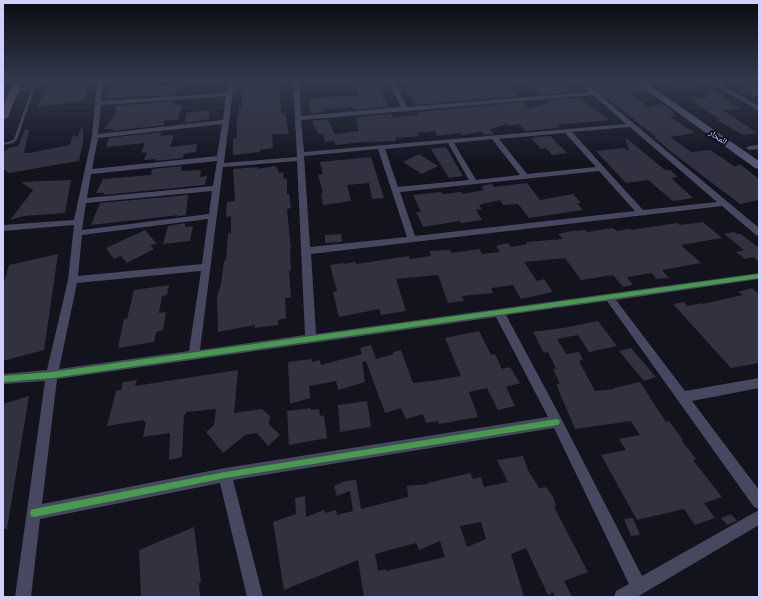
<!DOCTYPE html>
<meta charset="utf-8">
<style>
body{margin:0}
#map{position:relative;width:762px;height:600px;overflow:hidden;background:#13131e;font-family:"Asap Condensed",sans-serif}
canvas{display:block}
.frame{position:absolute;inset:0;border:4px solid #d0cfff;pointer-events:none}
</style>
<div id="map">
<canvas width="762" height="600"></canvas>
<div class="frame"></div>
</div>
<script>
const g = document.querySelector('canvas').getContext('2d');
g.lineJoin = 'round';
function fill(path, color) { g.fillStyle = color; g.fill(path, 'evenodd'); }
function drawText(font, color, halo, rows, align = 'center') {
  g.font = font + ' "Asap Condensed","Noto Naskh Arabic",sans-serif'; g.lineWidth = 4; g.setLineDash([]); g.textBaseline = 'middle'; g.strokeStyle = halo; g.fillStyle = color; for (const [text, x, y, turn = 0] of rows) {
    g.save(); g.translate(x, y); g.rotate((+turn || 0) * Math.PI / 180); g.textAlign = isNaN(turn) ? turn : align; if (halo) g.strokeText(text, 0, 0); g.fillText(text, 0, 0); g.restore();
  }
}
const building = new Path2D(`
 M88 81 85 101 37 107 47 86Z
 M114 81H156L154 87 178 85 175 95 105 98Z
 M244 81H277L280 93 281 114 285 113 289 134H272L273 148 260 150V152L233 155V138H237V117L239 116V106H242L241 84H245Z
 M354 81H378L385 96H383L388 107 354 110 353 107 322 109 324 112 311 114 308 99 360 95Z
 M450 81H503L518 96 415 105 411 96H407L405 88 408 87 407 86Z
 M524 81H558L572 92 540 95Z
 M585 81H631L646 91 629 93 648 107 662 104 676 113 671 114 675 116 670 117 695 133 670 137 691 152 710 150 734 166 741 165 759 179V200L740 204 674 154 654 137H656Z
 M661 81H694V87L674 89Z
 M746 85 759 89V97L739 91Z
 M707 87 725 96 721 97 741 109 722 110 758 133 743 135 717 120H721L695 103 697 102 692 99 708 97Z
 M579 98 609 120 557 125 560 128 526 131 519 124 509 126 507 124 490 129 494 134H490L484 135 481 132 462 135 460 133 437 136 435 131 417 133 419 136 395 138 396 141 362 142 336 145 334 141 325 142 323 134H318L312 121 327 119 335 134 359 131 356 117 392 114 393 117H397L419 115 417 112 524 102 528 108 550 103 547 100Z
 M174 101 173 105H182L178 120H165L164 125 112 131 113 129H104L116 112 115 106Z
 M209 110V119L185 123 186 113Z
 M83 125V142L79 161 9 173 3 169 4 151 7 150 8 148 18 146 25 129 29 130 24 153H29L70 145 73 135 77 137Z
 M161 132 160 136 174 135 170 147 197 144 196 152 184 154 183 158 155 161 156 159 144 160 147 152 141 153 145 143 106 147 109 138Z
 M550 136 567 153 552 155 546 148 541 149 531 138Z
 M625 137 665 170H670L678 177 671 178 693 198 673 201 648 180 626 183 596 151 624 148 629 151Z
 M446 147 463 176 449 178 431 149Z
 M419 154 438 166 422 174 403 162Z
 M371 157 384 198 372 199 369 183 347 185 351 201 323 205 321 193H323L318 175 323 174 320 162Z
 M182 166 181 171 199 170 201 171 200 177 207 176 205 185 103 195 104 193H96L103 179 151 175 152 169Z
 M276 166 279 173 283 172 284 179H287V194H289L291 208 287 209 291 249H290L291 271H289L291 297 285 298 286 318 278 320V325L255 328V325L218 332 217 297 221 284 224 261 226 260 228 233H231V216L226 217 227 202 235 201 233 169 258 167 257 169Z
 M71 180 65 213 24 216 10 220 33 190 21 182Z
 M527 183 540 200 573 194 581 203H577L583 210 529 218 518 204 503 205 500 200 479 205 482 209 476 210 482 220 461 223 460 221 423 227 416 212H421L413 195 441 192 443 194 461 192 462 194 484 190 481 186 492 184 494 187Z
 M188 195 186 215 174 217 179 215 91 225 100 203Z
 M703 222 722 238 681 245 701 263 662 270 669 278 656 279 652 273 627 277 633 285 623 287 613 275 581 280 565 258 524 262 537 281 544 279 553 292 521 299 513 285 491 288 493 293 462 296 464 301 448 303 438 275 396 279 406 311 381 315 379 309 339 317 333 292 337 291 330 265 343 263 344 264 355 262 356 264 409 256 410 259 431 256 429 251 450 250 451 253 479 249 482 254 500 252 496 246 508 243 511 247 527 244 526 242 563 239 558 234 573 231 585 230 587 232 613 228 617 231 630 229 631 230 677 223 680 225Z
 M185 223V227L193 226 190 241 163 244 168 226Z
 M145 230 157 244 150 245 154 249 127 263 121 256 114 259 106 248Z
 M734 232 737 234H741L759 248V262L754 257 745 259 736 252 744 250 724 234Z
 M341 234 342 242 325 243V235Z
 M58 254 44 350 3 361V285L9 265Z
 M169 285 167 295 162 296 159 313 166 312 163 330 156 332 154 342 118 348 124 319H127L134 290Z
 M752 288 759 294V363L731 368 673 304 684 302 687 306 702 303 703 304 743 295 738 292Z
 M598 321 617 346 589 352 578 335 557 339 566 354 579 352 583 360 579 361 595 391 614 389V388L640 382 666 422 669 421 683 440 682 441 696 459 693 460 722 497 704 503 715 518 695 525 684 509 637 520 601 455 626 450 619 439 640 435 631 421 575 429 556 384H560L553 369H556L548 352 544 353 533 332 563 328Z
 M479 331 491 355 495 354 502 369 510 367 520 383 506 387 515 406 498 410 487 388 469 392 478 417 439 424 438 421 426 423 423 414 406 419 401 408 385 413 366 361 362 362 365 382 338 390 336 381 309 386 310 398 290 404 288 362 312 359V362L320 360 321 365 362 354 360 348 371 345 376 359 394 354 393 352 401 350 413 383 432 381 461 376 445 338Z
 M631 348 656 377 644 381 619 351Z
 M238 370 234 413 262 409 270 416 269 424 280 435 268 446 257 433 245 435 223 453 206 432 214 425 216 409 186 412V414L184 415 182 457 169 460 170 433 143 437 146 422H144V420L107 426 116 391 121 390 123 382 137 380 135 386Z
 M29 396 7 529H3V404Z
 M367 401 371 427 340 432 338 405Z
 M311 408V410L319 409 320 416 324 415 327 438 289 445 287 411Z
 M523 456 528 470 539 488 546 487 553 497 556 506 554 507 588 572 564 581 572 597H555L553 592 548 595 526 548 511 554 524 597H364L358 560 284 590 273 522 296 514 295 498 305 496 306 517 324 510 325 513 336 510 337 515 353 511 350 491 337 496 334 486 345 481 356 480 361 509 408 497 407 486 428 484V483L470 473 473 479 481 477 484 487 508 482 497 460ZM481 522 486 539 467 547 460 526ZM440 541 445 557 386 571V569L378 571 375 554 416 543 419 550Z
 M731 514 737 521 727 525 721 518Z
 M633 518 640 535 631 536 624 519Z
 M194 527 201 582 199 583 200 597H141L139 550Z`);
const lane = new Path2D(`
 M34 86 35 87 17 140 13 143 3 145V143L11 141 14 139 32 88 22 90 14 99 12 98 20 88Z`);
const street = new Path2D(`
 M97 81H103L101 101 227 93 228 81H234L224 163 297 157 293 81H299L301 116 401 107 388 81H394L407 107 589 92 577 81H583L759 228V236L756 235 722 206 311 254 316 334 759 273V279L616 300 685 391 759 378V388L692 401 759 490V509L754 507 607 301 506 315 561 418 642 576 759 510V525L637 597H614L616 591 629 584 554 428 233 480 263 597H247L220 483 40 519 31 597H15L45 381 3 384V374L47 370 68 280 74 225 3 231V225L74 220 92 136ZM593 95 626 124 304 152 301 120ZM226 96 223 120 98 134 101 105ZM222 124 217 156 92 169 98 138ZM630 127 717 202 643 210 572 132ZM565 133 596 167 527 174 499 139ZM492 139 520 175 476 180 454 143ZM448 143 469 180 398 187 385 149ZM378 149 407 237 310 247 304 156ZM217 161 213 186 87 198 91 174ZM297 161 305 335 200 350 223 167ZM599 171 635 211 415 236 400 192ZM212 191 209 214 82 230 86 203ZM208 219 202 264 78 276 82 235ZM201 271 189 351 59 369 77 283ZM496 317 548 417 225 468 42 504 57 379Z
 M708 81H715L759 106V111Z
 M759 145V149L749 150 746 148 749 146Z`);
const secondary = new Path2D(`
 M634 81H643L759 161V169L755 168Z`);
const primary = new Path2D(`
 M3 81H7V82L3 85Z
 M14 81H22L8 117 3 120V106Z`);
const cycleway = new Path2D(`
 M759 274V278L52 378 3 382V376L52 372Z
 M557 419 559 420 560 422 559 424 557 425 225 478 34 517 31 516 30 513 31 510 34 509 225 472Z`);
const farStreetnames = [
 ["المحار",718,137,35]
];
fill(building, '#313140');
fill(lane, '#47485f');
fill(street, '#47485f');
fill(secondary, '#545572');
fill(primary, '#5a5270');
fill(cycleway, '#469c4c');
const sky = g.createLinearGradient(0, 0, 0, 165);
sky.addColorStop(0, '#0a0a10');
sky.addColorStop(0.49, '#33394c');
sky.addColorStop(1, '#33394c00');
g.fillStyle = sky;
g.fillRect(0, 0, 762, 165);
drawText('9px', '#d0cfff', '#0f0e23', farStreetnames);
</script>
